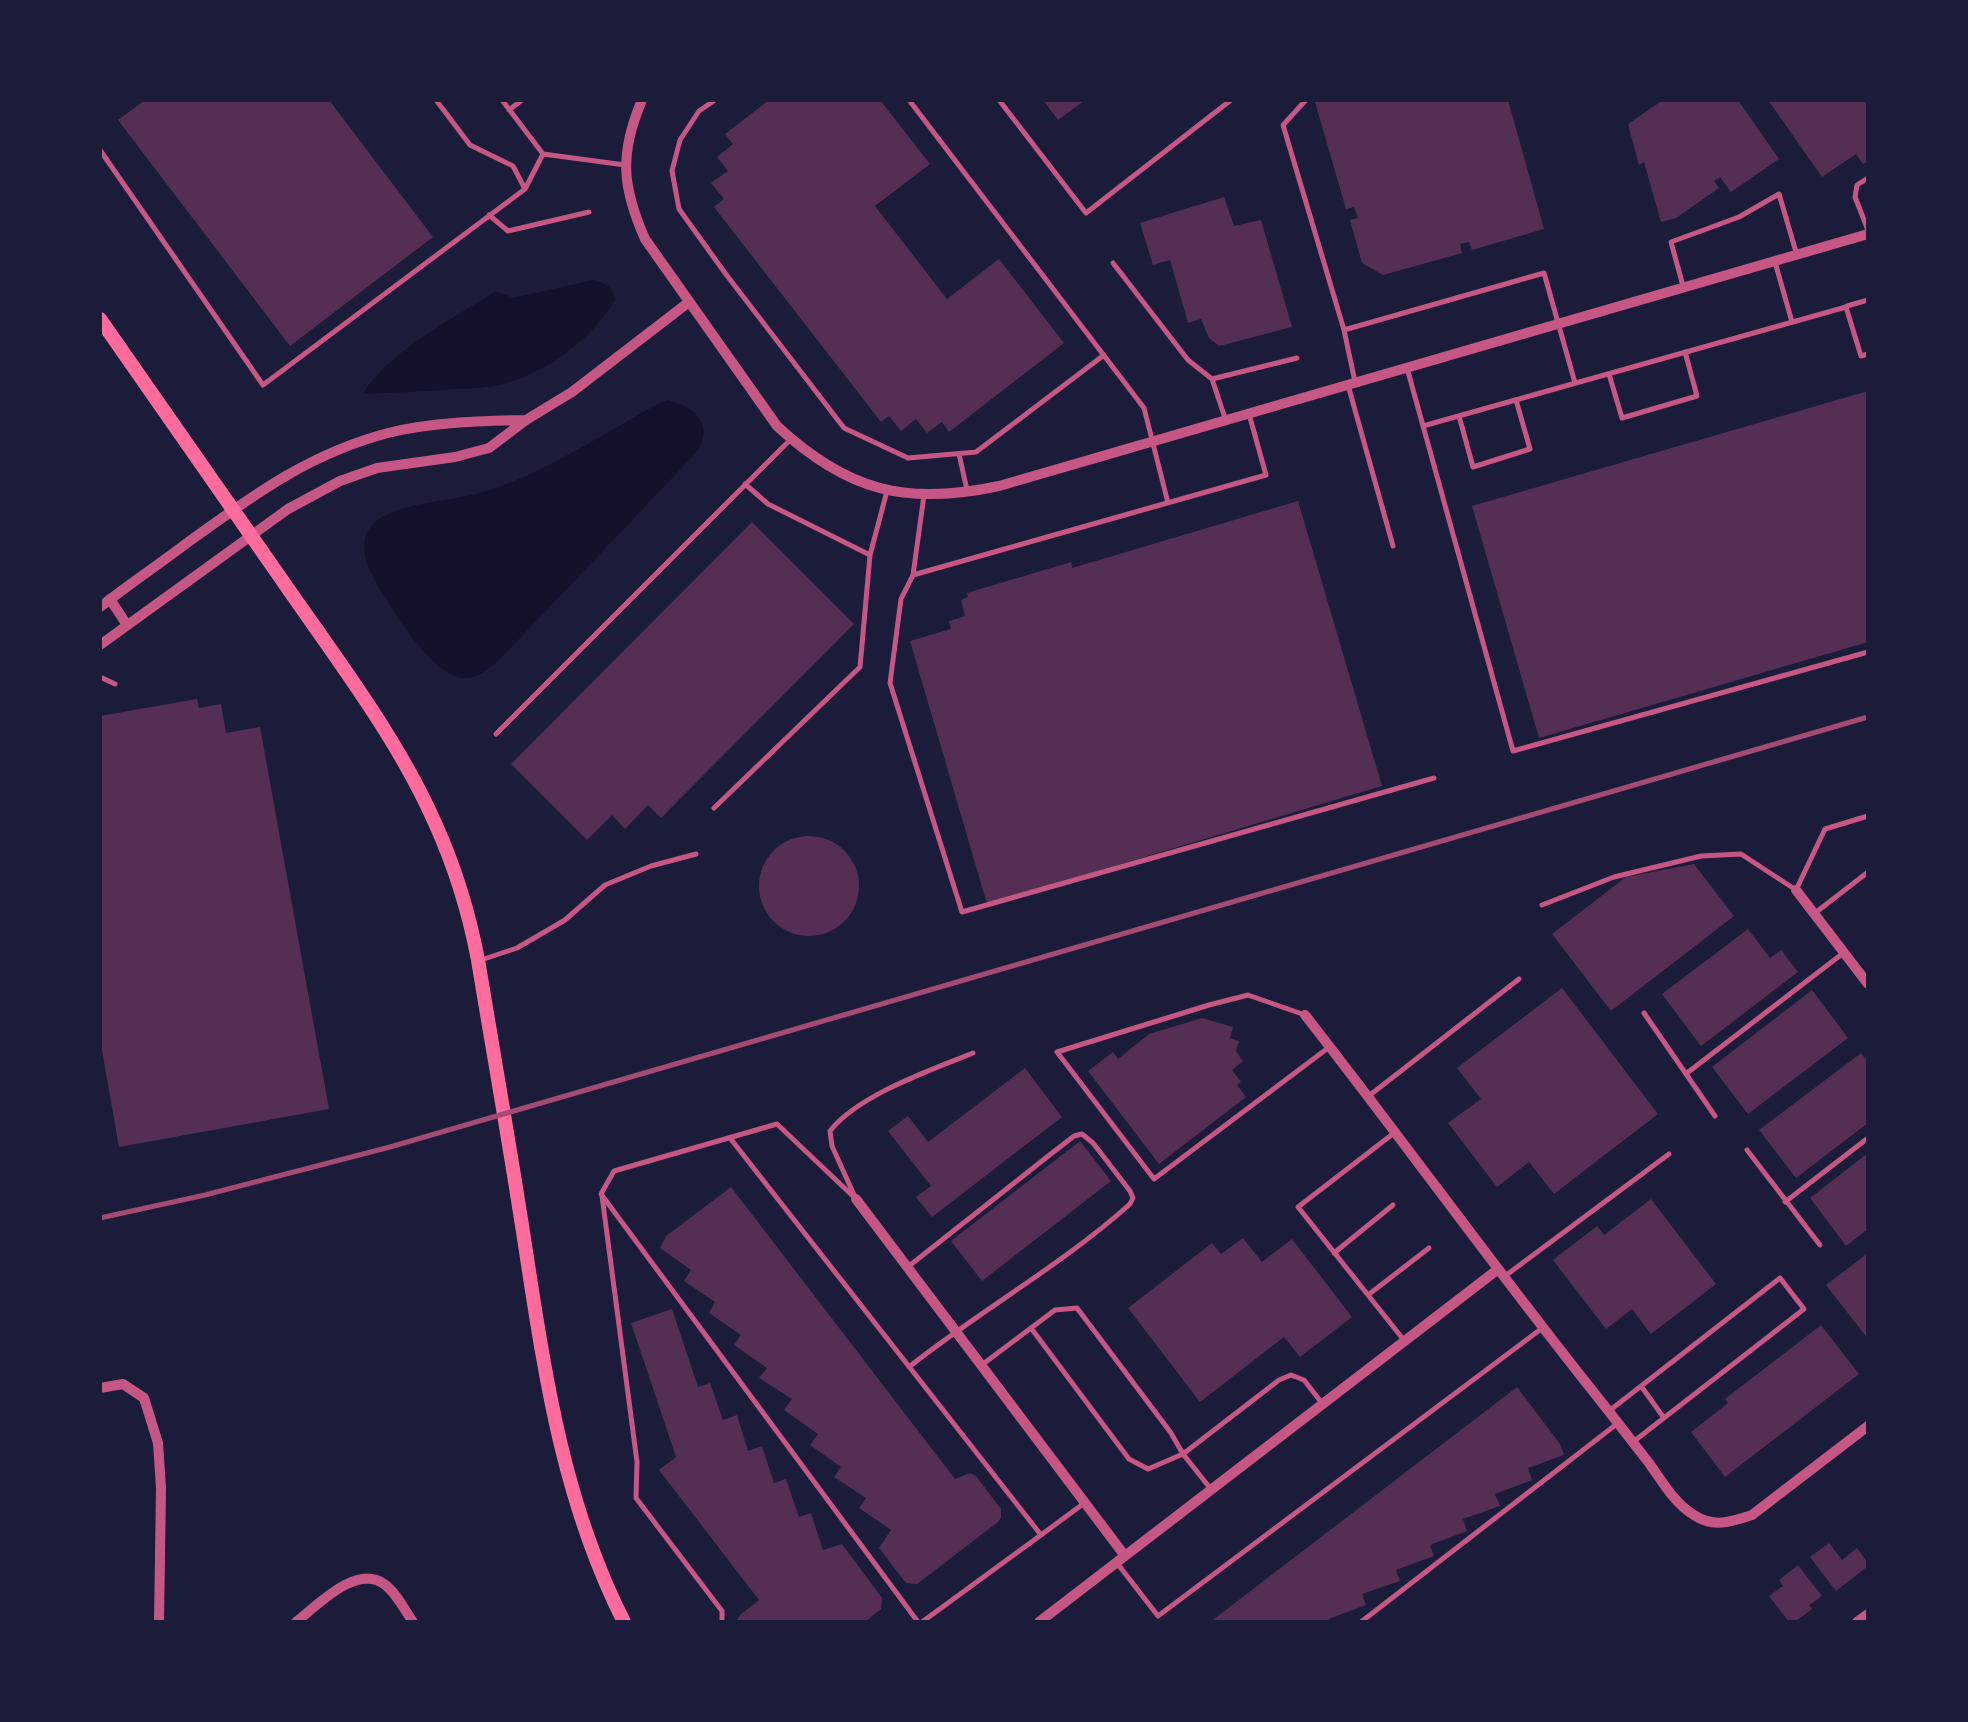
<!DOCTYPE html>
<style>
body{margin:0}
#map{position:relative;width:1968px;height:1722px;overflow:hidden;background:#1b1b3a;font-family:"Source Serif 4",serif}
canvas{display:block}
.frame{position:absolute;inset:0;border:102px solid #1b1b3a;pointer-events:none}
</style>
<div id="map">
<canvas width="1968" height="1722"></canvas>
<div class="frame"></div>
</div>
<script>
const g = document.querySelector('canvas').getContext('2d');
g.lineJoin = 'round';
function fill(path, color) { g.fillStyle = color; g.fill(path, 'evenodd'); }
function stroke(path, color, width, dash) { g.strokeStyle = color; g.lineWidth = width; g.lineCap = dash ? 'butt' : 'round'; g.setLineDash(dash || []); g.stroke(path); }
const water = new Path2D(`
 M593 280C606 283 612 286 615 300 592 339 548 371 504 384 489 388 473 388 457 389 426 391 394 393 363 394 386 353 456 317 496 291L513 298Z
 M668 400C698 408 716 428 693 456L503 656C492 666 480 678 464 678 433 679 379 593 368 566 364 555 362 539 369 529 385 504 448 501 476 494 522 482 566 456 607 433 627 422 646 409 668 400Z`);
const building = new Path2D(`
 M145 100H329L433 237 290 346 118 120Z
 M769 100H880L930 164 875 206 947 299 999 259 1064 343 949 432 942 422 927 433 916 419 901 431 889 416 881 422 714 207 724 199 711 183 728 171 717 157 733 144 725 134Z
 M1043 100H1085L1058 120Z
 M1320 100H1508L1544 229 1472 250 1469 242 1460 244 1462 253 1383 275 1362 263 1350 220 1358 218 1354 207 1346 209 1315 102Z
 M1663 100H1738L1779 159 1731 192 1720 177 1714 181 1719 188 1676 218 1661 222 1644 162 1639 165 1628 124Z
 M1768 100H1868V161L1863 164 1856 154 1822 177Z
 M1224 197 1234 226 1261 220 1292 327 1219 346 1209 338 1201 319 1188 323 1170 260 1153 265 1140 223Z
 M1868 391V642L1539 738 1472 506Z
 M1298 501 1382 786 987 904 910 641 951 629 949 621 965 616 961 600 968 597 967 593 1071 562 1072 568Z
 M752 522 854 624 661 818 648 805 625 829 612 815 587 840 511 764Z
 M197 699 199 708 221 704 226 733 260 727 329 1109 119 1147 100 1039V716Z
 M759 886a50 50 0 1 1 100 0a50 50 0 1 1-100 0Z
 M1694 864 1734 916 1611 1011 1552 934 1626 877Z
 M1748 929 1770 958 1781 950 1798 972 1701 1046 1662 994Z
 M1562 988 1658 1114 1554 1194 1529 1162 1497 1187 1448 1123 1481 1099 1457 1068Z
 M1812 990 1848 1038 1748 1114 1712 1067Z
 M1202 1018 1233 1027 1230 1038 1239 1041 1236 1051 1243 1061 1232 1070 1241 1082 1237 1085 1246 1097 1159 1164 1088 1071 1113 1052 1118 1059 1149 1034Z
 M1861 1053 1868 1062V1123L1796 1178 1759 1130Z
 M1025 1068 1062 1117 932 1217 916 1197 931 1186 888 1131 908 1116 928 1142Z
 M1080 1141 1111 1181 982 1281 951 1241Z
 M1868 1153V1229L1846 1246 1810 1198Z
 M731 1187 955 1479 970 1473 976 1476 1001 1509V1518L998 1522 917 1584 906 1583 879 1548 891 1530 859 1508 866 1498 834 1477 841 1467 810 1445 818 1434 784 1410 792 1399 759 1378 767 1368 734 1345 741 1335 709 1313 715 1302 684 1281 691 1270 660 1248 666 1236Z
 M1651 1199 1716 1284 1651 1334 1632 1309 1606 1329 1553 1260 1597 1226 1604 1235Z
 M1243 1238 1262 1262 1292 1239 1352 1317 1300 1357 1284 1337 1200 1402 1128 1308 1212 1243 1221 1254Z
 M1868 1253V1339L1826 1285Z
 M672 1309 698 1387 710 1383 723 1420 737 1415 748 1451 762 1446 774 1483 786 1479 799 1517 811 1513 823 1550 842 1544 882 1598 881 1609 865 1622H736L740 1615 759 1600 659 1470 676 1457 631 1323Z
 M1821 1325 1859 1374 1725 1477 1691 1432 1728 1403 1725 1399Z
 M1517 1387 1560 1444 1564 1455 1528 1468 1532 1480 1495 1494 1500 1506 1463 1519 1467 1531 1430 1545 1434 1556 1396 1570 1400 1581 1362 1594 1366 1605 1329 1619 1330 1622H1210Z
 M1829 1543 1842 1560 1857 1548 1868 1563V1566L1836 1591 1810 1557Z
 M1798 1565 1822 1596 1809 1605 1812 1609 1795 1622H1789L1769 1596 1783 1586 1779 1580Z`);
const service = new Path2D(`
 M436 100 470 145 513 166 525 189
 M502 100 543 154 625 165
 M715 100 699 111 680 140 672 171 679 209 725 273 844 428 908 458 976 452 1104 355
 M909 100 1144 408 1168 503
 M999 100 1086 213 1231 100
 M1306 100 1283 125 1344 330
 M509 110 522 100
 M100 150 263 385 525 189 543 154
 M1868 178 1857 185 1855 197 1868 230
 M489 215 508 231 589 212
 M1775 262 1792 322
 M1113 263 1188 360 1212 379
 M1683 286 1671 242 1739 217 1779 194 1796 252
 M1847 306 1868 300
 M1407 368 1513 751 1868 652
 M1609 374 1622 418 1697 396 1685 352
 M1355 382 1344 330 1544 273 1575 383
 M1348 385 1393 546
 M1249 414 1266 475 913 575 901 599 890 683 962 912 1434 778
 M1459 416 1473 467 1530 449 1516 400
 M1225 418 1212 379 1297 358
 M1423 426 1846 307 1861 356 1868 354
 M959 454 967 490
 M745 484 768 504 870 555
 M913 575 924 495
 M100 677 115 684
 M496 734 791 439
 M714 808 860 667 870 555 887 491
 M1542 905 1614 877 1701 856 1741 854 1796 890 1825 829 1868 816
 M1815 913 1868 872
 M481 960 517 948 565 920 605 885 651 866 696 854
 M1644 1013 1715 1116
 M1305 1015 1248 995 1209 1005 1057 1052 1154 1179 1328 1048
 M1687 1073 1842 954
 M1370 1095 1519 979
 M1394 1133 1298 1207 1403 1339
 M730 1138 1041 1535 922 1622
 M1747 1150 1820 1245
 M602 1196 637 1462 636 1498 722 1611V1622
 M855 1197 832 1146 830 1131C858 1095 931 1070 973 1053
 M856 1199 777 1124 614 1171 601 1194 918 1622
 M1785 1202 1868 1138
 M1334 1253 1393 1205
 M909 1266 1047 1157 1074 1136 1082 1134 1093 1143 1130 1191 1133 1198 1130 1204C1062 1265 981 1310 909 1367
 M1505 1276 1669 1154
 M1368 1295 1429 1248
 M983 1364 1055 1310 1077 1308 1171 1433 1183 1454 1148 1469 1129 1459 1031 1328
 M1641 1386 1664 1418
 M1609 1411 1780 1278 1804 1309 1633 1442
 M1210 1488 1183 1454 1279 1380 1291 1375 1304 1380 1321 1402
 M1041 1535 1083 1504
 M1117 1563 1158 1616 1541 1329
 M1361 1622 1618 1423`);
const minor = new Path2D(`
 M642 100C619 154 622 187 645 239L777 426C847 491 906 506 999 486L1868 234
 M110 599 127 625
 M100 607C128 585 158 565 187 543 252 496 308 454 388 433 433 422 479 421 525 420
 M100 645 288 509 340 481 377 468 455 457 489 448 526 420 572 392 689 302
 M1796 890 1868 984
 M1305 1015C1407 1145 1503 1280 1607 1409 1621 1427 1635 1445 1649 1463 1662 1481 1674 1503 1694 1515 1713 1528 1731 1522 1752 1515L1868 1426
 M856 1199 1125 1556
 M100 1388 123 1384 144 1398 158 1443 161 1488 159 1622
 M296 1622C318 1605 356 1564 384 1584 396 1592 405 1611 413 1622
 M1039 1622 1497 1270
 M1857 1622 1868 1614`);
const secondary = new Path2D(`
 M100 319C160 406 221 493 282 580 335 657 397 737 435 823 455 867 469 913 478 960 493 1051 509 1141 523 1232 544 1368 561 1498 624 1622`);
const rail = new Path2D(`
 M100 1218 205 1195 390 1147 1868 717`);
fill(water, '#12122b');
fill(building, '#542f53');
stroke(service, '#c65784', 5);
stroke(minor, '#c65784', 10);
stroke(secondary, '#ff6b9d', 14);
stroke(rail, '#a44b75', 5);
</script>
